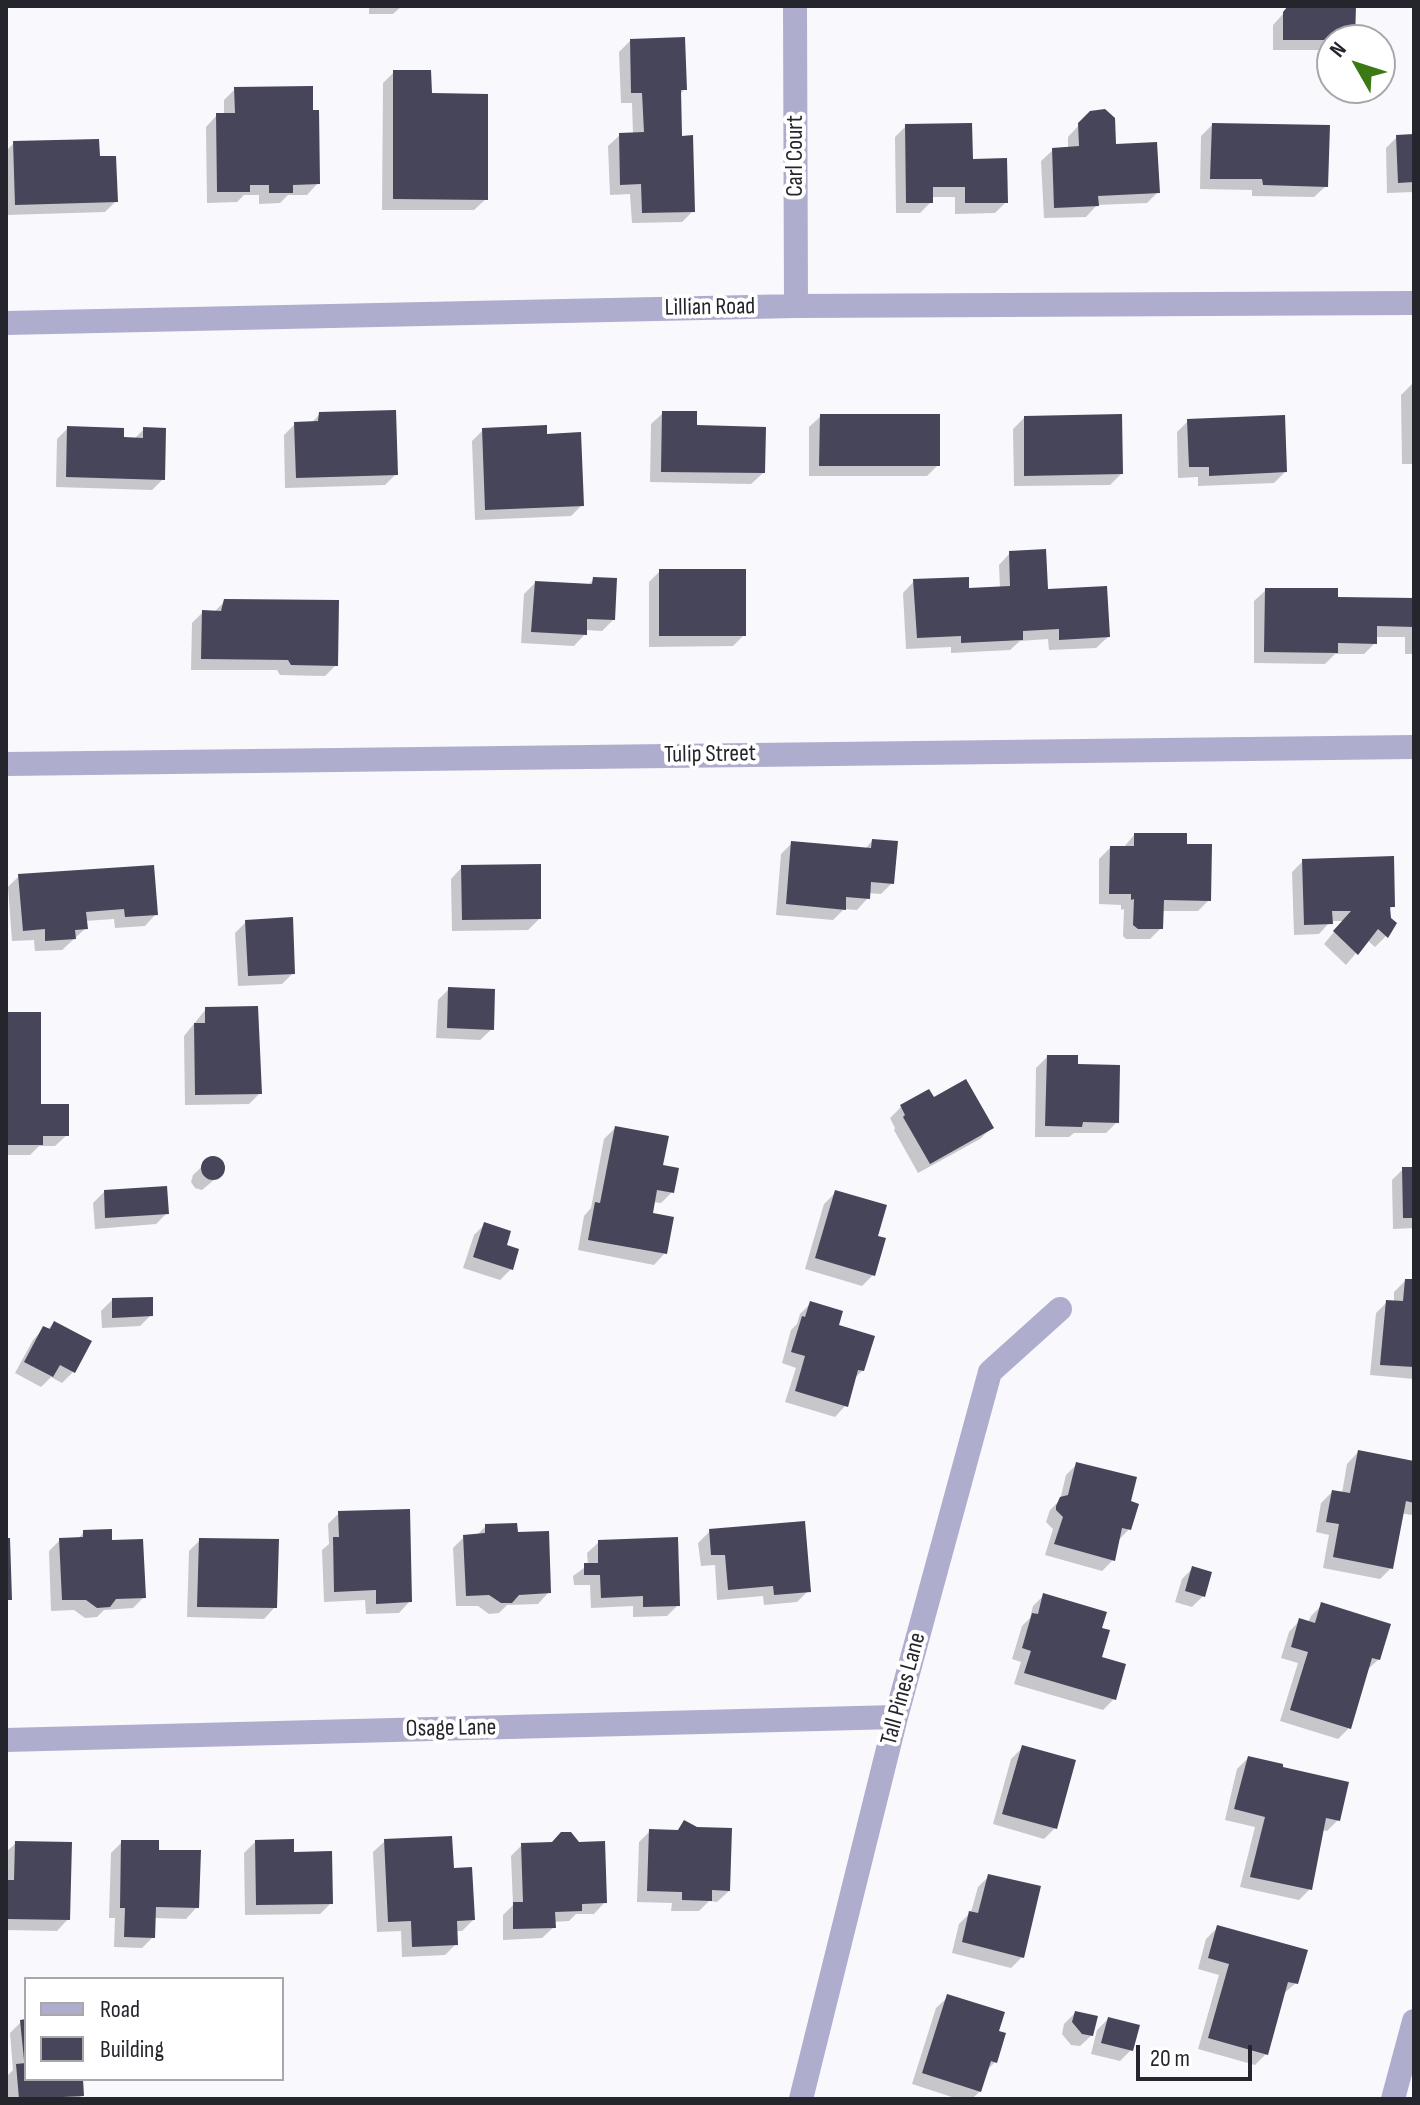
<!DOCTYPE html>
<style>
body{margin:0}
#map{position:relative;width:1420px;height:2105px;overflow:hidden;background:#f9f8fd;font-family:"Sofia Sans Condensed",sans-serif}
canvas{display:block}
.frame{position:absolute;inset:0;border:8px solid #25252e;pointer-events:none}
.legend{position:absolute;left:24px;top:1977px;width:260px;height:104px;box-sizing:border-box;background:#fff;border:2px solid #a8a8ab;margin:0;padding:10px 14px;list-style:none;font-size:24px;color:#25252e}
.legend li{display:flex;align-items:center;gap:16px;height:40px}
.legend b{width:40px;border:2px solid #a8a8ab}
.north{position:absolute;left:1316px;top:24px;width:80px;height:80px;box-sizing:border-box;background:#fff;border:2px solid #a8a8ab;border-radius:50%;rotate:309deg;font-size:22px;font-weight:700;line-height:32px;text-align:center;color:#25252e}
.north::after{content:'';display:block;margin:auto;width:28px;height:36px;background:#3b7914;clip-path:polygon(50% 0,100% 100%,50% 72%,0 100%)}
.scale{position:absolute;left:1136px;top:2045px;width:116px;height:36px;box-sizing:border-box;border:4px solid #25252e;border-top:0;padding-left:10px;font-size:24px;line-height:28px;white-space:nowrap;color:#25252e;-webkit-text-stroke:6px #fff;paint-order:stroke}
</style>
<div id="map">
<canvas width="1420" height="2105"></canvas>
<div class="frame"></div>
<ul class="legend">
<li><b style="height:10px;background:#aeadce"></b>Road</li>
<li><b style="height:22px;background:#464559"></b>Building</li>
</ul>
<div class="north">N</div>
<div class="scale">20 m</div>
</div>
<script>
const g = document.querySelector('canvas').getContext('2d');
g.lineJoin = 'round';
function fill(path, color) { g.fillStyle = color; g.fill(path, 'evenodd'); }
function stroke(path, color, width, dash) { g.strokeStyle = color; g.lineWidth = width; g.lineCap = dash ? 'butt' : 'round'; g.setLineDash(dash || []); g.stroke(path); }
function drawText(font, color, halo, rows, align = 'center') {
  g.font = font + ' "Sofia Sans Condensed",sans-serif'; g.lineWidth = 8; g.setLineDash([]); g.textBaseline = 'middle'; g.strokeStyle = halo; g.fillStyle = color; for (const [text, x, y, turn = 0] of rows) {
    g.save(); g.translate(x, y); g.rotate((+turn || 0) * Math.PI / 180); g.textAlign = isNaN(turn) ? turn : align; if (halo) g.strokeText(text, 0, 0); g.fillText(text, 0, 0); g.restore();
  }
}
const shadow = new Path2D(`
 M369 6H402L393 14H369Z
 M1290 6H1354L1352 40H1332V50H1273V25Z
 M630 41 685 89 679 95 680 138 693 211 682 222 632 223 630 194 610 195 608 146 620 135 633 134 632 103H621L619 52Z
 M394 72 430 96 486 199 474 210H382L383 83Z
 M235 89 318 183 307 195H288L280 203 259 204V195H244L237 202 207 203 206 127 217 115H224V100Z
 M1091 112 1114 146 1158 192 1147 203 1097 205 1086 217 1044 218 1041 161 1053 150 1068 149V137Z
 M1212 125 1326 186 1314 197 1252 196V190L1200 189 1201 136Z
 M906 126 971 161 1006 202 995 213 955 214V197H931V202L920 213H896L895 137Z
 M1414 136V192L1387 193 1386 148 1397 137Z
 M14 143 98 158 116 201 105 212 6 215V151Z
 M1412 384 1414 464H1402L1401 395Z
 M663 413 695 427 763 473 751 484 650 482 651 424Z
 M320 414 396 474 385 485 285 488 284 435 295 424 311 423Z
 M821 416 938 465 927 476H809V427Z
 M1024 418 1121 474 1110 485 1014 486 1013 429Z
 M1188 421 1285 472 1274 483 1198 486V477L1178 478 1177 432Z
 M68 428 133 440 144 429 163 479 152 490 56 487 57 439Z
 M483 430 545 436 582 505 571 516 475 520 472 441Z
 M1010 553 1046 591 1108 637 1096 648 1049 650 1048 639 1020 641 1010 650 951 653V647L906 649 903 593 914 581 967 590 1000 588 999 565Z
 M660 571 744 635 733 646 649 647V582Z
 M594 579 613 620 602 631 585 630V634L574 646 521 643 524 594 535 583 587 586Z
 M1266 590 1336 599 1414 600V654H1405V637H1375V643L1364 654H1335L1325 664 1254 663V601Z
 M225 601 336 665 325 676 280 675 277 670H191L192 623 203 612 213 613Z
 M1134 835 1185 846 1209 900 1198 911H1162L1161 928 1150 939H1126L1123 936 1124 909 1121 910V905L1099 904V859L1110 848H1123Z
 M872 841 892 883 881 894 868 893V898L857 910 844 909 833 920 776 915 781 854 792 843 865 849Z
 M1303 861 1393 906 1389 910 1386 936 1375 947 1367 940 1346 965 1324 944 1343 921H1331L1319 934 1294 935 1292 872Z
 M462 867 539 919 528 930 452 931 451 879Z
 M19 876 156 914 145 926 115 928 114 919 85 921 86 928 62 950 35 951 34 940 12 941 8 887Z
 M246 922 293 973 282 984 238 986 235 933Z
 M449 989 492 1029 480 1040 436 1038 438 1000Z
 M206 1009 260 1093 249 1104 185 1105 184 1036Z
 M6 1014 39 1106 67 1135 55 1146H39L30 1155H6Z
 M1047 1057 1075 1066 1117 1122 1106 1133H1074L1069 1137H1035L1036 1068Z
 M933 1100 991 1128 980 1139 918 1173 894 1130 895 1128 890 1118 901 1107Z
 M615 1128 661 1166 672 1192 661 1203 653 1202 651 1214 665 1253 654 1265 578 1250 584 1216 591 1208 604 1139Z
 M211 1158 218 1160 223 1166 221 1174 202 1190 195 1188 191 1182 193 1175Z
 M1403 1169H1414V1228L1393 1229 1392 1180Z
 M104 1192 167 1213 156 1224 95 1229 93 1203Z
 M835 1193 876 1237 873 1275 862 1286 805 1269 824 1204Z
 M485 1224 504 1246 517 1250 511 1269 500 1280 463 1268 474 1235Z
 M1405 1281H1414V1379L1370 1375 1376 1313 1387 1302H1394V1292Z
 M112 1300 151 1315 140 1326 102 1328 101 1311Z
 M811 1303 837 1327 863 1370 853 1380 846 1405 835 1417 785 1402 796 1368 782 1363 791 1330 797 1324 800 1314Z
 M54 1323 73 1372 62 1383 51 1377 41 1387 15 1373 33 1340 44 1328 47 1330Z
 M1358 1452 1414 1463V1512L1411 1515 1401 1513 1391 1568 1380 1579 1323 1568 1329 1535 1316 1532 1321 1503 1332 1492 1342 1493 1347 1464Z
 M1077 1464 1128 1502 1129 1529 1118 1541 1113 1560 1102 1571 1045 1555 1053 1529 1046 1522 1050 1510 1060 1500 1066 1475Z
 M339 1513 410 1601 399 1613 366 1614 365 1600 324 1602 322 1550 329 1544 328 1524Z
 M486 1526 516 1535 549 1592 538 1604 507 1605 499 1613 489 1614 478 1606H456L453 1548 464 1537 476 1536Z
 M710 1531 808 1591 797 1602 764 1605 763 1596 717 1600 715 1565 701 1566 698 1543Z
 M84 1532 110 1542 144 1597 133 1608 104 1610 97 1617 85 1618 74 1610 51 1611 49 1551 60 1540 78 1539Z
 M200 1540 275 1607 264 1619 187 1617 189 1551Z
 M599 1542 678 1605 667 1616 633 1617V1606L591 1608 590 1585H574L573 1576 588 1565 587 1553Z
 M1193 1568 1203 1596 1192 1607 1175 1602 1182 1579Z
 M1044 1595 1100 1630V1659L1114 1699 1103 1710 1014 1684 1021 1662 1012 1659 1022 1626 1030 1618 1033 1606Z
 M1322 1605 1379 1659 1367 1670 1349 1728 1338 1739 1280 1721 1298 1663 1281 1658 1289 1632 1300 1620 1308 1623 1311 1616Z
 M1022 1748 1055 1828 1044 1839 993 1824 1011 1759Z
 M1248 1758 1338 1820 1327 1831 1321 1830 1310 1889 1299 1900 1240 1887 1255 1827 1225 1820 1237 1769Z
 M685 1823 729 1891 717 1902 709 1901 699 1911H671L672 1903 637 1902 639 1842 650 1831 676 1832Z
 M385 1841 452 1870 473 1920 462 1931H455L456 1944 445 1955 402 1957 401 1931 377 1932 373 1852Z
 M122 1842 157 1852 197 1907 186 1919 154 1918 153 1937 142 1948 114 1947 115 1918H109L111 1853Z
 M255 1842 292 1854 331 1903 320 1914 245 1915 244 1853Z
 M16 1843 68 1919 57 1931 6 1930V1852Z
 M522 1845 605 1902 594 1914H576L569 1921 553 1922 554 1927 542 1938 503 1940V1915L513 1905 511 1856Z
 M989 1876 1022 1957 1011 1968 952 1953 959 1924 971 1912 978 1887Z
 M1217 1928 1296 1983 1283 1994 1266 2054 1255 2065 1198 2049 1219 1975 1198 1969 1206 1939Z
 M948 1997 997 2032 995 2062 986 2071 980 2091 972 2099H958L912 2084 936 2008Z
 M1075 2013 1092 2035 1080 2046 1071 2045 1062 2034 1064 2024Z
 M1108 2019 1131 2050 1120 2061 1091 2054 1097 2030Z
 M26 2021V2079H81L82 2095 78 2099H7L6 2077 13 2070 10 2033 21 2022Z`);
const building = new Path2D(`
 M1288 6H1356L1355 40H1283V12Z
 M685 37 687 90H681L682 136 693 135 695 212 642 213 641 184 620 185 619 133 644 132 642 93H631L630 39Z
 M393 70H431L432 93 488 94V200L393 199Z
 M313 86V110H319L320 184 293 185V193H269V185H250V192H217L216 113H235L234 87Z
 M1105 109 1115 118 1116 144 1157 142 1160 193 1098 196 1099 206 1054 208 1052 148 1079 146 1078 123 1090 111Z
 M972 123 973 159 1007 158 1008 203H965V187H933V203H906L905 124Z
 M1212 123 1330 125 1328 187 1263 185 1262 179H1210Z
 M1414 134V182L1398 183 1396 135Z
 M99 139 100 156H116L118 202 15 205 13 141Z
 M396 410 398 475 296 478 294 422 318 421 319 412Z
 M662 411H697V425L766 427 765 473 661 472Z
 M820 414H940V466H819Z
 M1122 414 1123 474 1024 476V416Z
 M1285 415 1287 472 1209 476V467H1189L1187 419Z
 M547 425V434L581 432 584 506 485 510 482 428Z
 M67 426 124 428V437L143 438V427L166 428 165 480 66 477Z
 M1046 549 1048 589 1107 586 1110 637 1059 640V629L1023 631V640L961 643V636L917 638 913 579 969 577V588L1010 586 1009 551Z
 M659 569H746V636H659Z
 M593 577 617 578 615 620 587 619V635L531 632 535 581 592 584Z
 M1265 588H1338V597L1414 598V627L1377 626V644L1338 643V653L1264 652Z
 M224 599 339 600 338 666 291 665 288 660 201 659 202 610 221 611Z
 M1134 833H1187V844H1212L1211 901 1164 900 1163 929H1138L1133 925 1134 899 1131 900V894H1109L1110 846H1134Z
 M872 839 898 841 894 884 871 882 870 899 846 897V910L786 904 791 841 871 848Z
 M1394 856 1395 907H1390L1391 918 1397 923 1388 938 1378 929 1358 955 1333 931 1351 911H1332L1333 924 1304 925 1302 859Z
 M541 864V919L462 920 461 865Z
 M154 865 158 915 125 917 124 909 86 912 88 929 75 930 76 939 45 941V929L23 931 18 874Z
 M293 917 295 974 248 976 245 920Z
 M448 987 495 989 494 1030 447 1028Z
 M258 1006 262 1094 195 1095 194 1023H205V1007Z
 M6 1012H41V1104H69V1136H43V1145H6Z
 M1047 1055H1078V1064L1120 1065 1119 1123 1083 1122 1082 1127 1045 1126Z
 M966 1079 994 1128 930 1164 903 1117 905 1115 900 1105 929 1089 934 1097Z
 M615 1126 669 1136 663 1165 679 1168 674 1193 657 1190 653 1213 674 1217 667 1254 588 1240 595 1202 600 1203Z
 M201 1168a12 12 0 1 1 24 0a12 12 0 1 1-24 0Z
 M1402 1167H1414V1218H1403Z
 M167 1186 169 1214 105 1218 104 1190Z
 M835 1190 887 1205 878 1236 886 1238 875 1276 815 1258Z
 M484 1222 511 1231 507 1245 519 1249 513 1270 473 1257Z
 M1405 1279H1414V1367L1380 1365 1386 1300 1403 1301Z
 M153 1297V1316L112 1318V1298Z
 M810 1301 843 1311 839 1325 875 1336 864 1371 858 1370 848 1407 795 1391 805 1356 791 1352 802 1316 805 1317Z
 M54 1321 92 1341 75 1373 60 1365 53 1377 24 1362 43 1326 50 1329Z
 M1358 1450 1414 1461V1503L1406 1501 1393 1569 1333 1557 1339 1524 1326 1522 1332 1490 1350 1493Z
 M1076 1462 1137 1477 1131 1501 1139 1504 1131 1530 1122 1528 1115 1561 1054 1544 1063 1517 1056 1510V1506L1060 1497 1068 1495Z
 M410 1509 412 1602 376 1604V1590L334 1592 333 1537H339L338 1511Z
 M805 1521 811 1592 774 1595 773 1586 728 1590 725 1555H711L709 1529Z
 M517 1523 518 1532 549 1531 551 1593 519 1595 512 1603H501L489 1595 466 1596 463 1535 485 1533V1524Z
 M112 1529V1540L143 1539 146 1598 116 1599 110 1607 97 1608 86 1600H62L59 1538 83 1537V1530Z
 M678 1537 680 1606 643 1607V1596L601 1598 600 1575H584V1563H598V1540Z
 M6 1538H10L12 1600H6Z
 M199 1538 279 1539 277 1608 197 1607Z
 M1192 1566 1212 1572 1205 1597 1185 1591Z
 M1043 1593 1107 1612 1102 1628 1110 1630 1102 1657 1126 1664 1116 1700 1024 1673 1031 1651 1022 1648 1032 1613 1038 1614Z
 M1321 1602 1391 1624 1380 1660 1372 1658 1351 1729 1290 1710 1308 1652 1291 1647 1299 1618 1315 1623Z
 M1022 1745 1076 1760 1057 1829 1002 1814Z
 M1248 1756 1283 1764V1767L1349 1782 1340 1821 1326 1818 1312 1890 1250 1877 1265 1817 1234 1809Z
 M684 1820 697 1827 732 1828 730 1891 712 1890V1901L682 1900V1892L647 1891 649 1829 678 1830Z
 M561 1832H571L579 1842 605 1841 607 1903 582 1904V1911L555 1912 556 1928 513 1929V1902H523L521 1843 552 1842Z
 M452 1836 454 1868 472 1867 475 1920 457 1921 458 1945 412 1947 411 1921 388 1922 384 1839Z
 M294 1839V1852L332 1851 333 1904 256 1905 255 1840Z
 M121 1840H159V1850H201L199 1908 156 1907 155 1938 124 1937 125 1908H120Z
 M15 1841 72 1842 70 1920 7 1919 8 1880H14Z
 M988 1874 1041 1886 1024 1958 962 1942 969 1911 978 1913Z
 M1217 1925 1308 1950 1298 1984 1288 1982 1268 2055 1208 2038 1229 1964 1208 1958Z
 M947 1994 1005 2012 999 2031 1006 2033 997 2063 991 2061 981 2092 922 2073Z
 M1075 2011 1098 2016 1093 2036 1082 2034 1072 2022Z
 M1108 2017 1140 2025 1133 2051 1101 2043Z
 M26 2019V2060H24L20 2020Z
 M26 2063V2079H83L84 2096 19 2099 16 2064Z`);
const minor = new Path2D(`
 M795 6 796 306
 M6 323 796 306 1414 303
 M6 764 1414 747
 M6 1740 896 1717
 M801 2099 896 1717 990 1372 1060 1309
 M1393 2099 1414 2021`);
const streetNames = [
 ["Carl Court",796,156,-90],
 ["Lillian Road",710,308,-1],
 ["Tulip Street",710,755,-1],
 ["Tall Pines Lane",904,1689,-75],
 ["Osage Lane",451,1729,-1]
];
fill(shadow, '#0003');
fill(building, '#464559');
stroke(minor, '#aeadce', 24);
drawText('24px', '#25252e', '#fff', streetNames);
</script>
